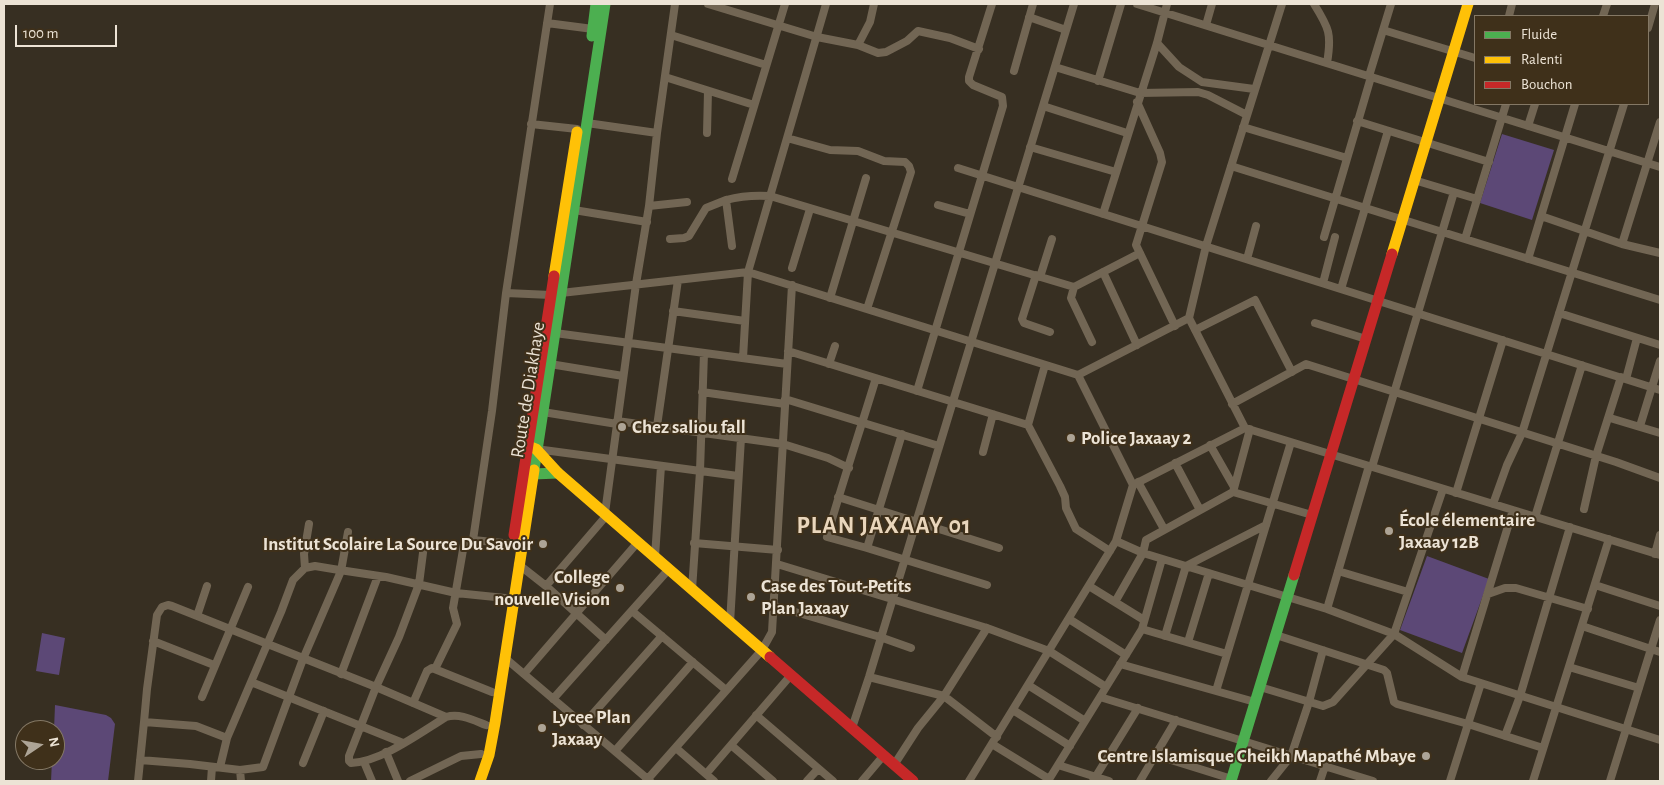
<!DOCTYPE html>
<meta charset="utf-8">
<style>
body{margin:0}
#map{position:relative;width:1664px;height:785px;overflow:hidden;background:#372f22;font-family:"Alegreya Sans",sans-serif}
canvas{display:block}
.frame{position:absolute;inset:0;border:5px solid #ece3d5;pointer-events:none}
.legend{position:absolute;left:1474px;top:15px;width:175px;height:90px;box-sizing:border-box;background:#3f301a;border:1px solid #847865;margin:0;padding:6px 9px;list-style:none;font-size:15px;color:#ece3d5}
.legend li{display:flex;align-items:center;gap:10px;height:25px}
.legend b{width:25px;border:1px solid #847865}
.north{position:absolute;left:15px;top:720px;width:50px;height:50px;box-sizing:border-box;background:#3f301a;border:1px solid #847865;border-radius:50%;rotate:78deg;font-size:14px;font-weight:700;line-height:20px;text-align:center;color:#ece3d5}
.north::after{content:'';display:block;margin:auto;width:18px;height:22px;background:#ada496;clip-path:polygon(50% 0,100% 100%,50% 72%,0 100%)}
.scale{position:absolute;left:15px;top:25px;width:102px;height:22px;box-sizing:border-box;border:2px solid #ece3d5;border-top:0;padding-left:6px;font-size:15px;line-height:18px;white-space:nowrap;color:#ece3d5;-webkit-text-stroke:4px #3f301a;paint-order:stroke}
</style>
<div id="map">
<canvas width="1664" height="785"></canvas>
<div class="frame"></div>
<ul class="legend">
<li><b style="height:6px;background:#4caf50"></b>Fluide</li>
<li><b style="height:6px;background:#ffc107"></b>Ralenti</li>
<li><b style="height:6px;background:#c62828"></b>Bouchon</li>
</ul>
<div class="north">N</div>
<div class="scale">100 m</div>
</div>
<script>
const g = document.querySelector('canvas').getContext('2d');
g.lineJoin = 'round';
function fill(path, color) { g.fillStyle = color; g.fill(path, 'evenodd'); }
function stroke(path, color, width, dash) { g.strokeStyle = color; g.lineWidth = width; g.lineCap = dash ? 'butt' : 'round'; g.setLineDash(dash || []); g.stroke(path); }
function drawText(font, color, halo, rows, align = 'center') {
  g.font = font + ' "Alegreya Sans",sans-serif'; g.lineWidth = 4; g.setLineDash([]); g.textBaseline = 'middle'; g.strokeStyle = halo; g.fillStyle = color; for (const [text, x, y, turn = 0] of rows) {
    g.save(); g.translate(x, y); g.rotate((+turn || 0) * Math.PI / 180); g.textAlign = isNaN(turn) ? turn : align; if (halo) g.strokeText(text, 0, 0); g.fillText(text, 0, 0); g.restore();
  }
}
const green = new Path2D(`
 M1502 134 1554 150 1532 220 1480 203Z
 M1427 556 1489 579 1462 653 1400 630Z
 M42 633 65 638 59 675 36 671Z
 M55 705 106 715 111 718 115 724 108 781H51L52 760H55V730H54Z`);
const street = new Path2D(`
 M708 4 817 37 858 45 878 53 886 52 907 41 918 31 950 38 979 49
 M1137 4 1660 167
 M1314 4C1329 28 1332 34 1327 63
 M1509 16 1512 4
 M1603 16 1607 4
 M1029 17 1066 30
 M547 23 593 29
 M1206 25 1212 4
 M1648 28 1655 4
 M1383 30 1475 58
 M671 35 766 65
 M1157 43 1179 67 1202 82 1254 89
 M858 45 870 22 874 4
 M1055 67 1140 93 1198 92 1208 95 1247 115
 M1014 71 1033 4
 M1369 76 1391 4
 M665 77 754 105
 M1098 81 1121 4
 M1137 102 1160 153 1162 162 1136 245 1175 326
 M1043 106 1127 133
 M1357 121 1489 162
 M587 123 657 133
 M531 124 577 129
 M1528 126 1535 104
 M1243 127 1347 158
 M707 133 708 91
 M787 138 830 150 858 151 884 161 905 162 909 166 911 172 867 309
 M1030 147 1116 172
 M1231 166 1660 300
 M958 168 1660 390
 M732 179 785 4
 M1414 180 1477 199
 M938 205 970 214
 M649 206 687 202
 M574 210 647 222
 M1103 214 1157 43 1167 4
 M1541 216 1622 244 1660 253
 M1324 237 1371 77
 M670 239 684 238 689 236 706 208 726 200
 M1465 239 1506 104
 M1622 244 1660 122
 M732 246 726 200C741 196 755 195 770 196L1074 287 1140 253
 M1247 259 1256 226
 M1528 259 1575 104
 M792 268 810 209
 M1103 272 1137 345
 M1036 275 1022 319 1024 323 1050 332
 M1040 277 1052 239
 M1323 283 1335 237
 M1074 287 1071 298 1092 342
 M1341 289 1388 131
 M506 293 551 295
 M561 293 748 272 1078 375 1189 318
 M830 298 866 178
 M673 311 745 321
 M1559 313 1660 345
 M1315 323 1366 339
 M1195 330 1255 300 1292 372
 M555 333 787 364
 M788 351 1028 425
 M743 358 748 272 826 4
 M550 364 623 376
 M829 364 835 346
 M1045 365 1028 425 1060 486 1065 497 1066 508 1076 529 1110 551
 M876 378C860 431 842 483 827 537L867 548 987 585
 M1626 379 1637 338
 M917 391 1003 106 1002 97 973 85 969 81V77L992 4
 M702 392 785 404
 M785 399 939 446
 M1232 404 1306 364 1616 462 1660 478
 M543 412 617 424
 M1610 418 1660 433
 M617 421 783 444 828 458 849 468
 M657 426 678 280
 M1640 426 1660 361
 M1245 428 1189 318 1206 246 1282 4
 M1210 445 1234 487
 M536 449 738 476
 M983 452 993 414
 M1175 463 1200 510
 M1372 467 1454 192
 M1138 482 1164 529
 M1133 485 1245 428 1660 555
 M1233 492 1250 429
 M1456 493 1503 340
 M838 497 999 548
 M1493 504 1507 465 1522 433 1624 104
 M1584 509 1596 456 1621 377
 M605 513 636 284 649 206 657 133 675 4
 M1535 517 1582 365
 M473 540 492 411 506 293 550 4
 M1116 541 1143 553 1327 609 1394 634 1462 677 1660 740
 M694 543 778 550
 M424 545 419 584 399 637 376 687 349 756V761L351 763C381 762 420 733 446 717 460 713 473 720 486 725
 M867 548 902 434
 M1655 554 1660 535
 M655 557 661 466
 M518 564 546 586 606 640
 M777 564 987 628 1049 651 1106 687
 M305 568 304 554 309 524
 M1338 571 1408 592
 M1595 585 1660 606
 M546 586 607 515
 M1089 586 1144 620
 M692 590 700 471 704 353
 M1488 594 1505 588H1516L1588 609
 M1115 602 1143 553 1146 540 1233 492 1312 515
 M775 606 880 637 911 648
 M1327 609 1369 466
 M632 611 726 690
 M197 616 207 586
 M1069 619 1126 655
 M730 623 741 438
 M1582 626 1660 652
 M1142 629 1227 654
 M1276 635 1384 670 1387 673 1394 702 1397 704 1468 724 1543 748
 M1165 636 1186 566 1266 525
 M153 641 214 665
 M1188 642 1209 573
 M505 658 650 781
 M1120 664 1255 702
 M1569 667 1639 688
 M435 669 457 624 453 608 464 544 473 540 513 544
 M341 674 378 576
 M524 674 638 542
 M869 677 944 696 997 737
 M1462 677 1513 510
 M251 682 403 743
 M1028 685 1085 721
 M1260 687 1323 706 1333 702 1394 634 1443 489
 M1216 691 1291 442
 M202 697 248 587
 M1100 697 1373 781
 M553 699 669 569
 M413 703 427 671 432 668 492 692
 M1013 710 1070 746
 M756 715 833 781
 M583 725 662 636
 M852 728 869 677 1074 4
 M1505 736 1520 696 1570 527
 M227 738 196 726 144 722 147 689 157 615 162 607 168 605 172 606 376 687 446 717
 M992 744 1049 779
 M731 745 773 781
 M676 748 714 781
 M615 751 693 662
 M386 752 398 781
 M1155 755 1232 779
 M140 760 190 764 240 770 263 767 303 659 341 571 348 532
 M364 762 372 781
 M303 763 324 711
 M894 765 918 728 944 696 987 628
 M1058 765 1109 781
 M220 767 227 738 281 612 293 580 305 568 315 566 333 569 386 577 456 593 505 598
 M240 770 241 781
 M706 774 791 675
 M138 781 144 722
 M211 781 212 767
 M410 781 461 756 481 754
 M646 781 762 650 772 632 792 285
 M807 781 818 769
 M862 781 884 755
 M969 781 1116 541 1133 485 1078 375
 M1048 781 1142 629 1162 559
 M1093 781 1138 708
 M1140 781 1176 720
 M1271 781 1291 756 1309 702 1323 650
 M1320 781 1325 766
 M1450 781 1481 683
 M1533 781 1609 539
 M1610 781 1660 620`);
const fast = new Path2D(`
 M592 36 596 4
 M534 470 605 4
 M525 472 533 474 558 473
 M1231 781 1294 575`);
const slow = new Path2D(`
 M1392 254 1468 4
 M554 276 577 132
 M531 447 536 449 558 473 770 657
 M480 781 489 755 495 723 534 470`);
const jam = new Path2D(`
 M514 535 554 276
 M1294 575 1392 254
 M770 657 913 781`);
const markers = [
 [622,427,5,"#ada496"],
 [1071,438,5,"#ada496"],
 [1389,531,5,"#ada496"],
 [543,544,5,"#ada496"],
 [620,588,5,"#ada496"],
 [751,597,5,"#ada496"],
 [542,728,5,"#ada496"],
 [1426,756,5,"#ada496"]
];
const streetNames = [
 ["Route de Diakhaye",528,390,-81]
];
const poiNames = [
 ["Chez saliou fall",632,427],
 ["Police Jaxaay 2",1081,438],
 ["École élementaire",1399,520],
 ["Jaxaay 12B",1399,542],
 ["Institut Scolaire La Source Du Savoir",533,544,"right"],
 ["College",610,577,"right"],
 ["nouvelle Vision",610,599,"right"],
 ["Case des Tout-Petits",761,586],
 ["Plan Jaxaay",761,608],
 ["Lycee Plan",552,717],
 ["Jaxaay",552,739],
 ["Centre Islamisque Cheikh Mapathé Mbaye",1416,756,"right"]
];
const districtNames = [
 ["PLAN JAXAAY 01",884,526]
];
fill(green, '#5c4876');
stroke(street, '#726654', 8);
stroke(fast, '#4caf50', 11);
stroke(slow, '#ffc107', 11);
stroke(jam, '#c62828', 11);
for (const [x, y, r, color] of markers) { const dot = new Path2D(); dot.arc(x, y, r, 0, 2 * Math.PI); g.fillStyle = color; g.fill(dot); stroke(dot, '#3f301a', 2); }
drawText('19px', '#ece3d5', '#3f301a', streetNames);
drawText('bold 19px', '#ece3d5', '#3f301a', poiNames, 'left');
g.letterSpacing = '1px';
drawText('bold 24px', '#e9d6bc', '#3f301a', districtNames);
g.letterSpacing = '0px';
</script>
